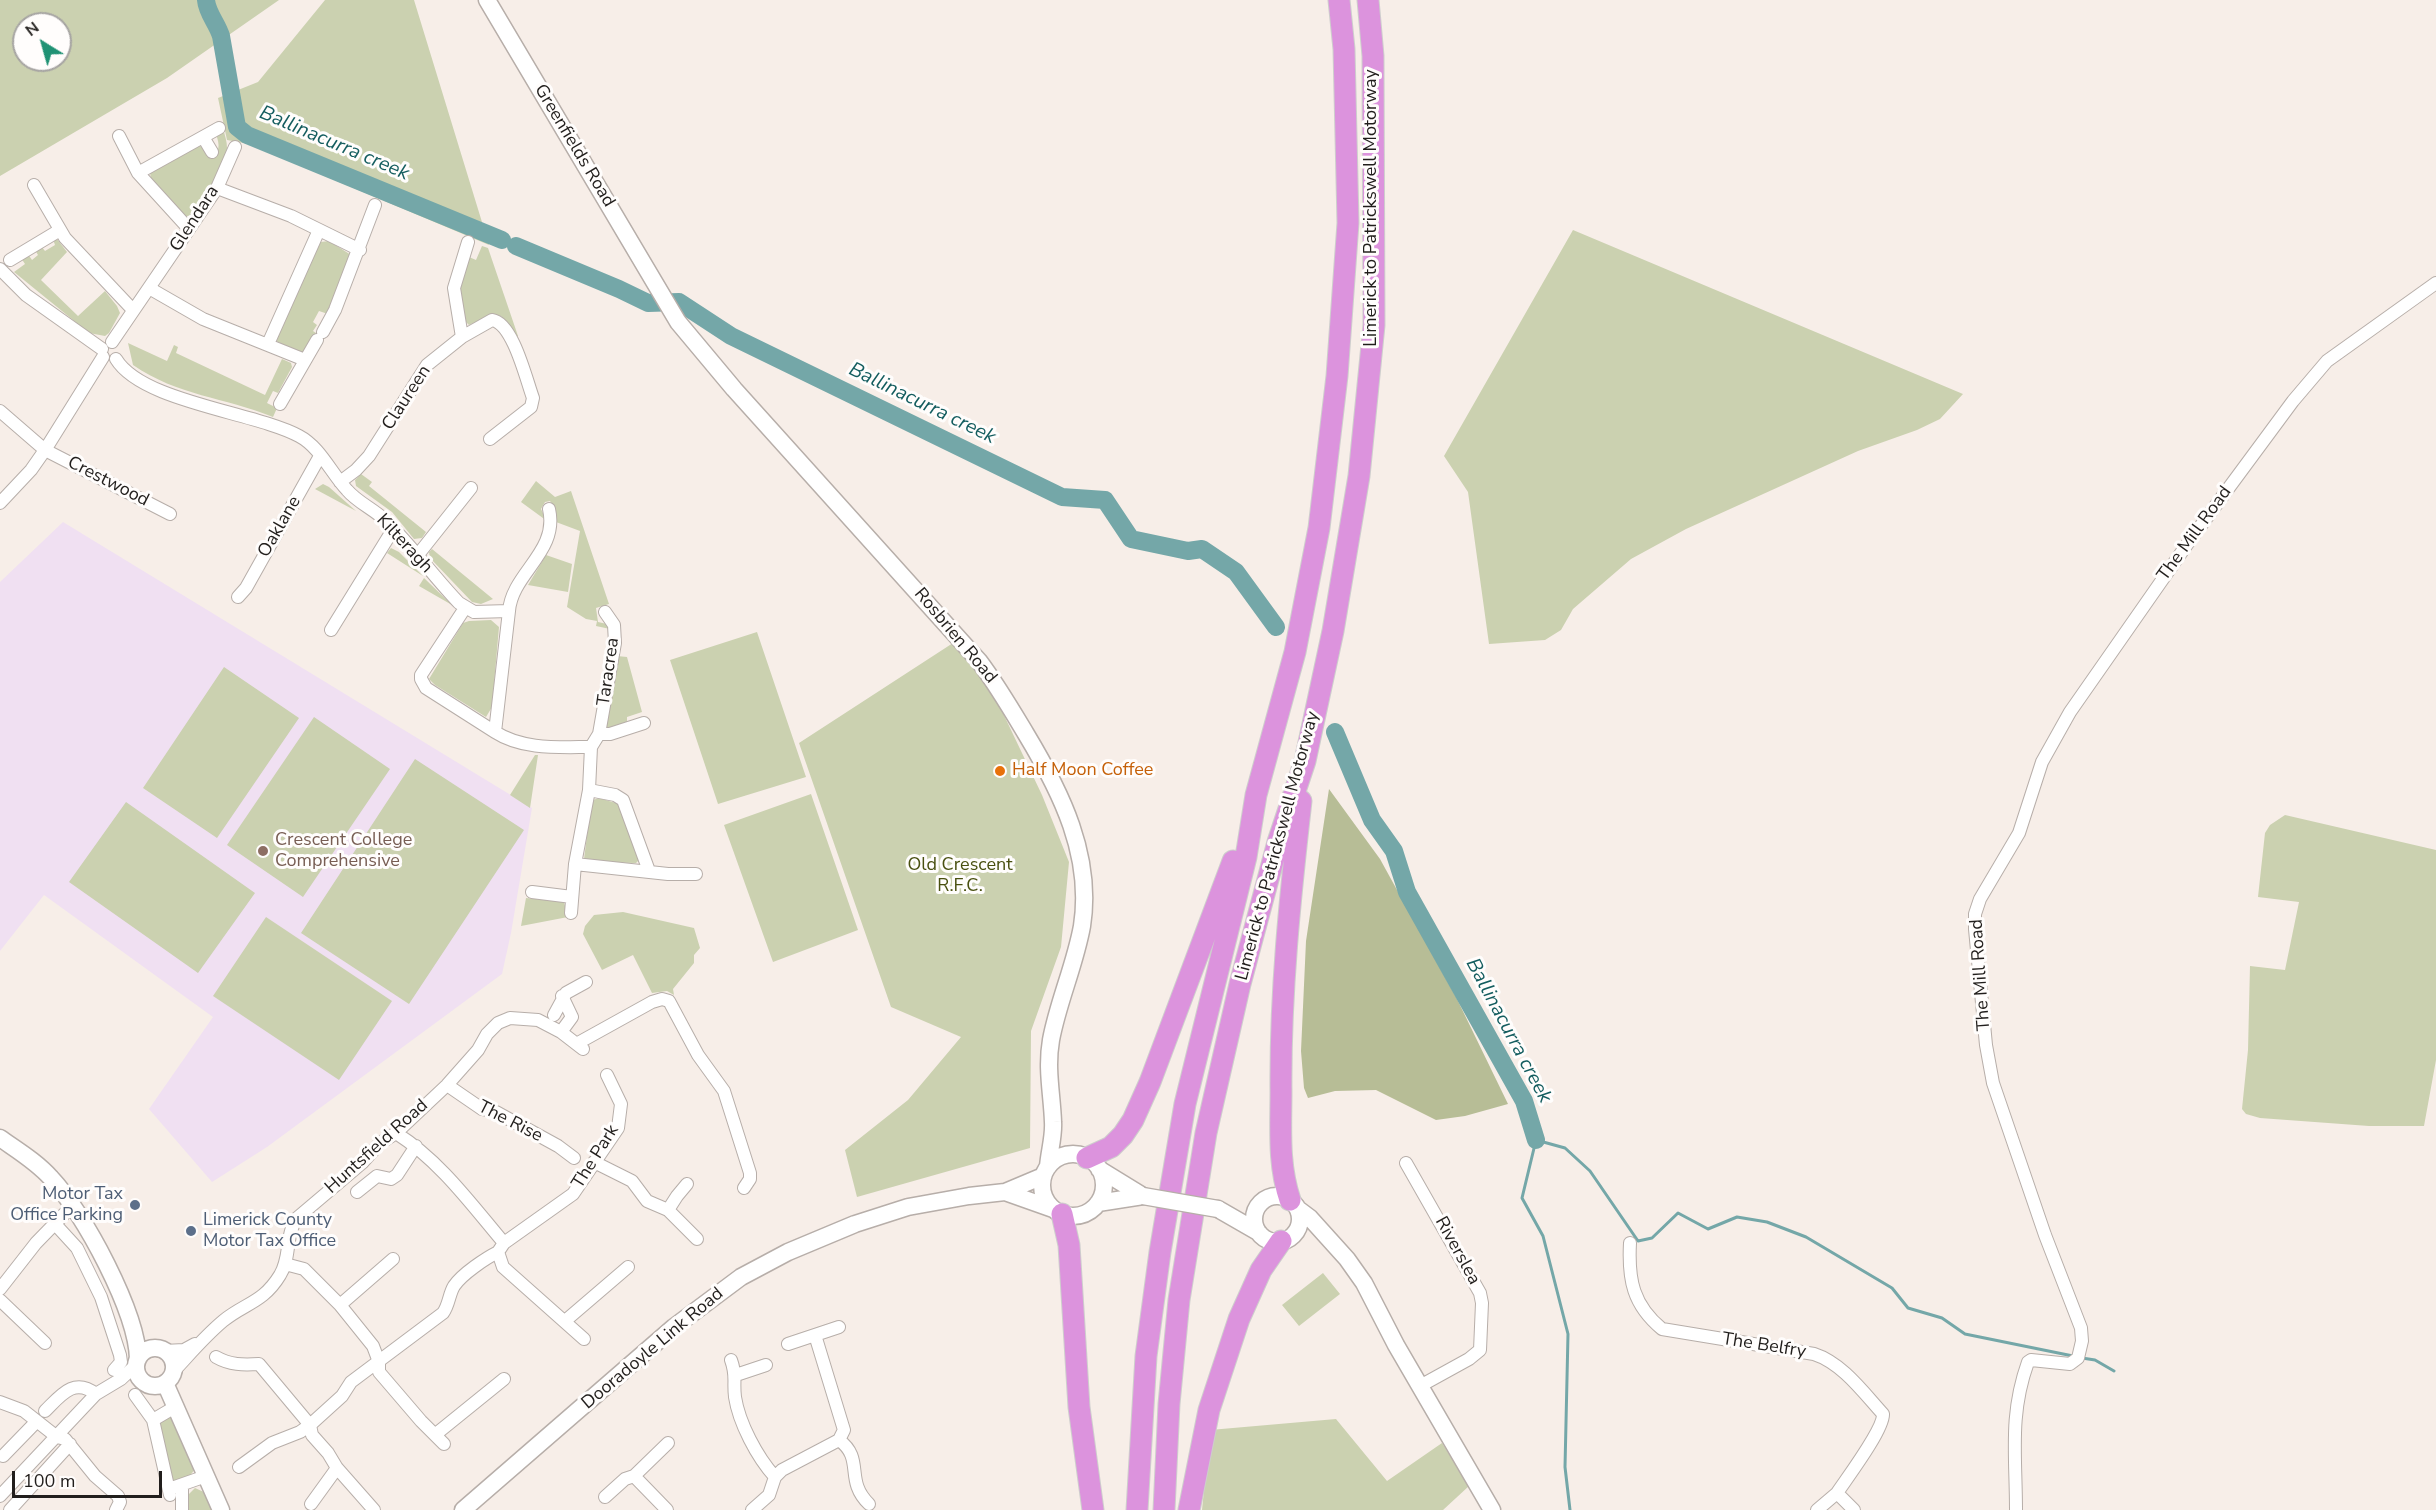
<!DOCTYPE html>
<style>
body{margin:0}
#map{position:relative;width:2436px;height:1510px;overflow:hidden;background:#f7eee8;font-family:"Nunito Sans",sans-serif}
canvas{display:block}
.north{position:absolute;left:12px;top:12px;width:60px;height:60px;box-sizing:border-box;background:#fffdfc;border:2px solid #a6a4a2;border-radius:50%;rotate:323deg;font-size:16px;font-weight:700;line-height:24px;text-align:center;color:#211e1c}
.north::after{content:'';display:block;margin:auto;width:21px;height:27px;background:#1f9274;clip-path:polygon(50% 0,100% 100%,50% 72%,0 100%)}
.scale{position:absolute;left:12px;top:1471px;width:150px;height:27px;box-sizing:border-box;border:3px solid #211e1c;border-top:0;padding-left:8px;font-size:18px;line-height:21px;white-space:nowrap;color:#211e1c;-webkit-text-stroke:4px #fffdfc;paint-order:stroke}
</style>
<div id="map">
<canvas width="2436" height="1510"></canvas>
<div class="north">N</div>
<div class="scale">100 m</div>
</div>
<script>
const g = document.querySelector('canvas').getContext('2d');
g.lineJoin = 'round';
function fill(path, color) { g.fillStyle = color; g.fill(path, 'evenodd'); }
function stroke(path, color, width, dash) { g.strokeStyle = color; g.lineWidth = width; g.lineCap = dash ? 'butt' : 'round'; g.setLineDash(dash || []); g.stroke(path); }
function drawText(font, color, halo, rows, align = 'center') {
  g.font = font + ' "Nunito Sans",sans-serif'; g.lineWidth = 6; g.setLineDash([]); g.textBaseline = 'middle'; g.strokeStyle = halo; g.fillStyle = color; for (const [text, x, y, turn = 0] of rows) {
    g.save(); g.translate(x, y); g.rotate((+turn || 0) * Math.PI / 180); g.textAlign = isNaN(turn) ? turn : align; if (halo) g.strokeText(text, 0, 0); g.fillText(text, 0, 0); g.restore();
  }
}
const education = new Path2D(`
 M63 522 532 808 511 933 502 974 267 1147 212 1182 149 1109 213 1017 44 895 0 951V582Z`);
const green = new Path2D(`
 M0 0H279L167 78 0 176ZM24 24H60V60H24Z
 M325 0H414L489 245 249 144 227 140 218 98 258 82Z
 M223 129C225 135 227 142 227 148 226 170 201 199 189 216H184L151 180 150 172 197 144 203 148 211 159C220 151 220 146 216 134Z
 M1573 230 1963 394 1940 419 1917 430 1858 451 1686 529 1631 559 1573 609 1561 630 1545 640 1489 644 1468 492 1444 456Z
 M53 239H57L67 252 41 280 78 316 105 291 117 306 120 313 109 333 105 336 89 333 14 272 25 264 21 258 28 254 32 260 38 255 35 250 41 246 45 251 55 245Z
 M329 241 351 255 328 314 319 311 313 322 317 325 313 331 316 333 303 354 276 341 318 245 321 242Z
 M482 246 488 248 518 336 516 337 501 316 491 315 469 325 463 319 459 285 469 257 476 260Z
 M128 343 167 361 174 345 178 347 176 353 265 395 282 359 291 363 292 367 278 393 273 391 267 403 277 408 273 417C224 397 178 396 133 365Z
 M361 474 372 482 369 486 426 532 422 538 414 539 392 512 356 486 355 480Z
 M536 481 555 497 571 491 609 604 596 608 598 622 607 624 610 629 596 626 597 621 586 619 567 607 580 531 556 522 554 507 550 501 545 502 541 509 547 521 521 502Z
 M323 484 329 487 356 511 315 489Z
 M391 548 399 552 423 576 387 553Z
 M432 549 493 599 481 604 472 602 430 558 429 552Z
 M546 555 572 564 568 592 528 585Z
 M424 578 452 605 419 586Z
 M491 620 499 627 492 707 486 717 435 685 429 679 463 623 469 621Z
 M757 632 806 777 718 804 670 660Z
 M953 643 966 656 1001 709 1042 795 1069 862 1061 947 1031 1031 1030 1148 857 1197 845 1150 908 1100 961 1037 891 1007 799 743Z
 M617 656 627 657 642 712 627 717V722L608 728 606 726Z
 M224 667 299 718 217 838 143 788Z
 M314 717 390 769 303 897 227 845Z
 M535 755H538L530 808 510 795Z
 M415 759 524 830 409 1004 301 933Z
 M811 794 858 930 773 962 724 825Z
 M599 798 619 804 639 860 636 863 588 862 584 859 591 805 593 800Z
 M126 802 255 893 198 973 69 882Z
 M2285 815 2436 850V1060L2424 1126H2369L2260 1118 2246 1114 2242 1109 2248 1050 2250 966 2285 970 2299 902 2258 897 2265 833 2270 825Z
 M526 898 564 902 568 917 521 926Z
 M623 912 694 928 700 948 694 955V963L673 989 674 995 667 991 652 993 633 955 602 970 583 934 585 926 594 915Z
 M266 917 392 1001 339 1080 213 996Z
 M1323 1273 1340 1294 1299 1326 1282 1305Z
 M171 1416 195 1469 189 1477 172 1485 157 1425Z
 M1336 1419 1387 1481 1442 1443 1469 1486 1443 1510H1202L1210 1430Z
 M195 1488 206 1493 213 1510H187V1496Z`);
const forest = new Path2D(`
 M1329 789 1380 859 1457 999 1508 1104 1465 1116 1436 1120 1376 1090 1335 1091 1308 1098 1304 1088 1301 1051 1306 941Z`);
const stream = new Path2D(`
 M2082 1358 2095 1360 2114 1371
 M1570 1510 1565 1467 1568 1334 1543 1236 1522 1198 1536 1140 1565 1148 1590 1171 1638 1241 1652 1238 1678 1213 1708 1229 1737 1217 1767 1222 1806 1237 1892 1288 1908 1308 1942 1318 1965 1334 2073 1356`);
const river = new Path2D(`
 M206 0C207 13 217 23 221 36L237 127 247 135 502 240
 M516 246 619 289 648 303 679 302 731 336 1062 497 1105 500 1131 539 1188 551 1202 549 1236 572 1276 627
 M1335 732 1372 820 1394 851 1407 892 1524 1101 1536 1140`);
const street = new Path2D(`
 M119 136 138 173 189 229
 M203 137 212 152
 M138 173 219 128
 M34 185 65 238 133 310
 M217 188 291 216 360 250
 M10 260 60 230
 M0 269 26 295 102 349
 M149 288 203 319 305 360
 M323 332 335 310 375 205
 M462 337 492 320C513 323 526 379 533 398L531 407 490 439
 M112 342 217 188 235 147
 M268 344 319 230
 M116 359C142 402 254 412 299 436 320 447 331 473 347 490 358 503 374 509 386 521 412 546 434 577 459 603L474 612 509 611 495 732C523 750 559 747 591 747
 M280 404 317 340
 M0 411 45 450 170 514
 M340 482 356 470 369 456 427 365 462 337 454 288 468 242
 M0 503 31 470 45 450 103 357
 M417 556 471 488
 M238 597 246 588 320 456
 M465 608 421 675V679L426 688 495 732
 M509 611C512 573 559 552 549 509
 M331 630 394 528
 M599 734H610L644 723
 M589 790 615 795 623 800 649 871
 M575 864 668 874H696
 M532 892 572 897
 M571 913 575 864 589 790 591 747 599 734 615 643 614 625 605 612
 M554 1015 566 993 586 982
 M561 1032 572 1017 562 996
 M578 1043 652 1002 662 999 669 1001 698 1055 724 1091 750 1173V1179L744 1188
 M447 1085 482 1109 496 1112 558 1146 574 1158
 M396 1133C440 1161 471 1204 504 1243L498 1252 503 1267 584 1339
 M594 1162 632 1181 647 1201 668 1210 697 1239
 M1406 1163 1480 1293 1482 1303 1480 1350 1469 1359 1420 1386
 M357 1192 377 1176 391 1179 397 1175 416 1146
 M668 1210 677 1196 687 1184
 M55 1224 77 1248 101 1297 120 1355 121 1362 114 1370
 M504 1243 573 1194 618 1128 621 1104 607 1075
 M1630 1243C1628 1280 1633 1305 1662 1329L1814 1354C1842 1363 1863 1392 1883 1414 1884 1429 1847 1478 1837 1493L1854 1510
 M285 1264 304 1269 340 1305 373 1346 379 1362V1372L421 1421 444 1444
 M0 1289 36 1243 72 1206
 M0 1300 45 1343
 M340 1305 393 1259
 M565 1321 628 1267
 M815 1335 844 1430 839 1440
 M788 1344 839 1327
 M164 1351 184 1350 195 1344
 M216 1357C230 1365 243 1365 259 1364L310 1425 312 1435 328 1453 337 1468 374 1510
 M731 1360C737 1376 733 1381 735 1397 739 1423 757 1457 775 1477
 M174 1371C190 1354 204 1337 223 1321 245 1303 263 1303 280 1275 291 1258 285 1235 297 1218L362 1163 380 1143 396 1133 447 1085 478 1050 487 1034 498 1023 510 1018 538 1020 561 1032 583 1049
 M736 1375 766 1365
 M135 1395 153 1420 170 1495
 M0 1402 24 1411 57 1437 65 1439 95 1476 118 1496 120 1502 116 1510
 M45 1411C61 1395 74 1377 96 1394
 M153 1420 175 1407
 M436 1434 504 1379
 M839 1440C865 1459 844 1480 869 1504
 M3 1456 37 1421
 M239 1467 272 1443 300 1432 310 1425 342 1396 351 1382 443 1313C449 1305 449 1294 454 1286 462 1274 486 1258 498 1252
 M634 1476 667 1510
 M182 1485V1510
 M169 1489 206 1476
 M0 1496 96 1394 121 1379 137 1364
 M605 1497 625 1479 634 1476 668 1443
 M311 1504 337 1468
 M10 1510 70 1444
 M752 1510 769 1495 775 1477 782 1470 839 1440
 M1817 1510 1837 1493
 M2016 1510C2016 1455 2009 1415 2028 1362L2031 1360 2070 1364 2078 1358 2082 1341 2081 1328 2045 1235 1993 1083 1986 1045 1975 929V914L1980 899 2019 833 2042 762 2070 712 2188 543 2293 401 2327 361 2436 283`);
const secondary = new Path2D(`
 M487 0 678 322 734 389 979 661C997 685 1011 709 1026 734 1061 792 1093 856 1082 926 1075 965 1058 1002 1051 1040 1046 1069 1052 1094 1053 1122 1054 1137 1049 1152 1048 1167
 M0 1138C17 1150 37 1162 51 1178 84 1213 137 1312 138 1359
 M1042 1185a31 31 0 1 1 62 0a31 31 0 1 1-62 0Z
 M1099 1169 1143 1196
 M1005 1192 1053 1209
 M1254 1219a23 23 0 1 1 46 0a23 23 0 1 1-46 0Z
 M1098 1203 1143 1196
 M1218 1209 1258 1232
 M1298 1209 1310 1218 1347 1259 1364 1283 1396 1345 1492 1510
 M136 1367a19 19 0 1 1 38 0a19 19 0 1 1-38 0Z
 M165 1383 221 1510
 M463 1510 674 1327 741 1277 788 1252 855 1224 908 1207 969 1196 1005 1192 1043 1176`);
const highway = new Path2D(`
 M1087 1158 1111 1147 1123 1135 1133 1120 1150 1082 1233 861
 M1290 1200C1278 1164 1281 1129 1281 1092 1280 994 1290 898 1301 801
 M1062 1214 1069 1245 1079 1407 1093 1510
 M1137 1510 1146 1356 1160 1252 1185 1104 1246 857 1256 795 1295 652 1319 528 1337 376 1348 223 1344 49 1339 0
 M1164 1510 1169 1404 1179 1300 1206 1133 1240 984 1278 842 1305 761 1333 631 1359 476 1374 325 1373 56 1368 0
 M1189 1510 1209 1410 1239 1319 1261 1270 1281 1241`);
const secondaryBridge = new Path2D(`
 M1143 1196 1218 1209`);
const markers = [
 [1000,771,6,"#e8710a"],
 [263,851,6,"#8d6e63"],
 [135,1205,6,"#5c6f8a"],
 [191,1231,6,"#5c6f8a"]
];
const streetNames = [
 ["Greenfields Road",574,146,59],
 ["Limerick to Patrickswell Motorway",1372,208,-90],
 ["Glendara",195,219,-57],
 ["Claureen",407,398,-57],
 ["Crestwood",108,482,27],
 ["Oaklane",280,527,-60],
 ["The Mill Road",2195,534,-54],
 ["Kilteragh",404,544,47],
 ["Rosbrien Road",955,636,50],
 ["Taracrea",609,672,-82],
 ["Limerick to Patrickswell Motorway",1278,846,-75],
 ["The Mill Road",1981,975,-94],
 ["The Rise",510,1122,27],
 ["Huntsfield Road",377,1147,-42],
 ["The Park",596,1157,-58],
 ["Riverslea",1457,1251,61],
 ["The Belfry",1764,1346,9],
 ["Dooradoyle Link Road",653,1349,-40]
];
const foodNames = [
 ["Half Moon Coffee",1012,771]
];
const educationNames = [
 ["Crescent College",275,841],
 ["Comprehensive",275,862]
];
const parkNames = [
 ["Old Crescent",960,866],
 ["R.F.C.",960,887]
];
const serviceNames = [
 ["Motor Tax",123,1195],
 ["Office Parking",123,1216],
 ["Limerick County",203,1221,"left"],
 ["Motor Tax Office",203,1242,"left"]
];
const waterNames = [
 ["Ballinacurra creek",334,144,23],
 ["Ballinacurra creek",922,404,26],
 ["Ballinacurra creek",1508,1031,62]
];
fill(education, '#f0e0f2');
fill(green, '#cbd1b0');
fill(forest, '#b7bd96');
stroke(stream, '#74a7a8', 3);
stroke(river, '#74a7a8', 18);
stroke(street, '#b7aea9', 14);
stroke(secondary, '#b7aea9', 19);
stroke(highway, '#cececd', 23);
stroke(street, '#fff', 12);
stroke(secondary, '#fff', 16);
stroke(highway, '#dc93dd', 21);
stroke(secondaryBridge, '#b7aea9', 19, []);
stroke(secondaryBridge, '#fff', 16);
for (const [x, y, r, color] of markers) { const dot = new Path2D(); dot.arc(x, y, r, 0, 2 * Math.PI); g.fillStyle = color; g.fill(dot); stroke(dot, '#fffdfc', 2); }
drawText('18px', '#211e1c', '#fffdfc', streetNames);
drawText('18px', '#c56008', '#fffdfc', foodNames, 'left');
drawText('18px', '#785e54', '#fffdfc', educationNames, 'left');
drawText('18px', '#495010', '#fffdfc', parkNames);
drawText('18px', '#4e5e75', '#fffdfc', serviceNames, 'right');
drawText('italic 20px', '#145d5f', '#fffdfc', waterNames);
</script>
